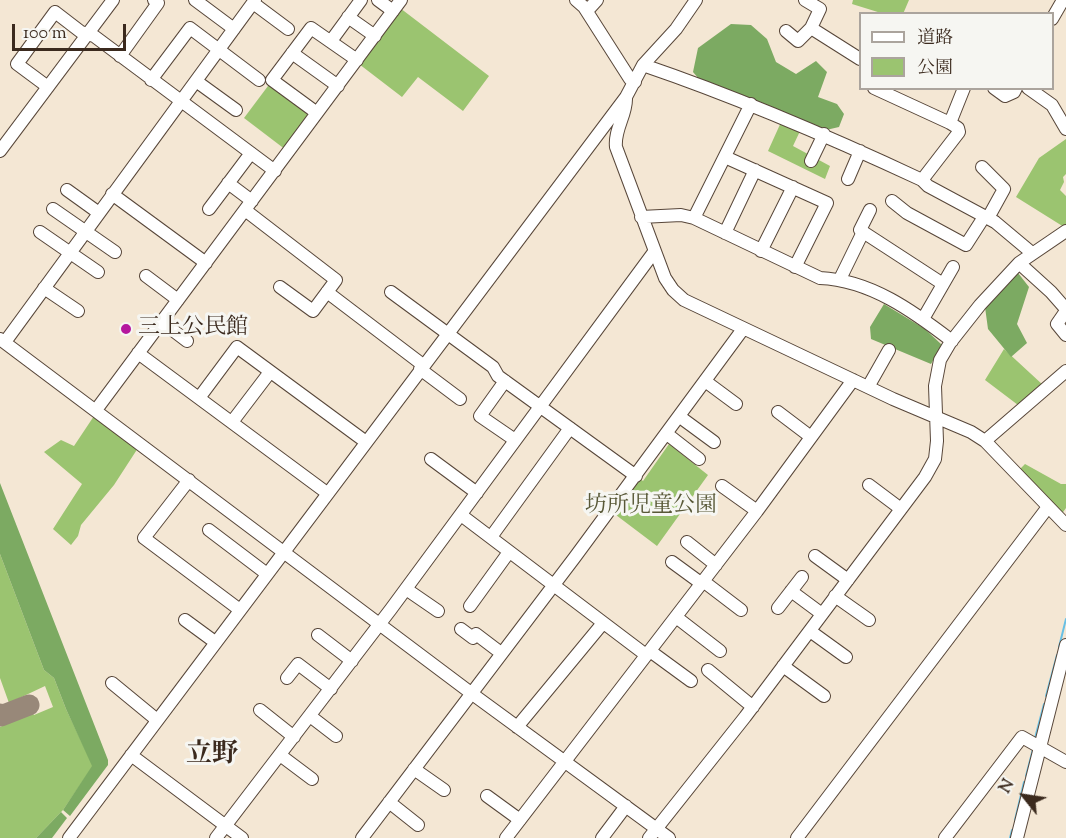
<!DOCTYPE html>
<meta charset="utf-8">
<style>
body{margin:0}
#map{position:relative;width:1066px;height:838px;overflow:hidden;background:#f4e7d4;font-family:"Sorts Mill Goudy","Noto Serif JP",serif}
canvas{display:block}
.legend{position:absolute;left:859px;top:12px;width:195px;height:78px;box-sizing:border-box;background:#f6f6f2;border:2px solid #aba49d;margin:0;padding:8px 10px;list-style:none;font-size:18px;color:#3b2a1e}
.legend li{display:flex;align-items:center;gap:12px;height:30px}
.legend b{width:30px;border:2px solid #aba49d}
.north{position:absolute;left:994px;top:766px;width:60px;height:60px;-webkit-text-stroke:4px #f6f6f2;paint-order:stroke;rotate:300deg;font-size:16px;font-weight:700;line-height:24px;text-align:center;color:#3b2a1e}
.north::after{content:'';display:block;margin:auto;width:21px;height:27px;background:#3b2a1e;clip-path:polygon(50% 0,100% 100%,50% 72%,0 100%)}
.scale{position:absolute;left:12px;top:24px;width:114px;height:27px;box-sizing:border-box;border:3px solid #3b2a1e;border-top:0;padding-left:8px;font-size:18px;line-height:21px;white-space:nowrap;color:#3b2a1e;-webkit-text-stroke:4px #f6f6f2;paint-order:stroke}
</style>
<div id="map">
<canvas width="1066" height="838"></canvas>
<ul class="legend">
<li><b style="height:8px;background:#fff"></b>道路</li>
<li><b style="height:16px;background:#9bc470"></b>公園</li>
</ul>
<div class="north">N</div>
<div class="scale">100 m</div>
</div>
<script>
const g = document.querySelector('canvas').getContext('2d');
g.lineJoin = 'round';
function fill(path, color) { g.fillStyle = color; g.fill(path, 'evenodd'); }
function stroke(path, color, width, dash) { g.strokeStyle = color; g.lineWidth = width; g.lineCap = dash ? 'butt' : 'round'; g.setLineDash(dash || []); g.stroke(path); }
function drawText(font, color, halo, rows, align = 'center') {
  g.font = font + ' "Sorts Mill Goudy","Noto Serif JP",serif'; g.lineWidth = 6; g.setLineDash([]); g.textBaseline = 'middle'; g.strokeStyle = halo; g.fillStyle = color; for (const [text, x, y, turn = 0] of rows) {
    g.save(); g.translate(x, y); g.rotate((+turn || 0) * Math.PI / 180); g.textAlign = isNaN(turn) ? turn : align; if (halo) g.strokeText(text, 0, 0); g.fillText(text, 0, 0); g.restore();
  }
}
const green = new Path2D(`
 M853 0H909L903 14 881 13 852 4Z
 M400 8 489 76 463 111 418 77 402 97 359 64Z
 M271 82 314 114 286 150 244 118Z
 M782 120 801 129 793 146 830 166 825 179 768 151Z
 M1066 139V174L1063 177 1064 182 1060 190 1066 196V226L1064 227 1016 197 1039 158Z
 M1004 349 1043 385 1018 405 985 380Z
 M94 416 138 448 114 485 81 525 78 536 71 545 53 529 82 484 44 452 61 440 74 446Z
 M669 444 708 475 657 546 612 512 639 478 643 481Z
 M1025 464 1061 484H1066V508L1061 515 1019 470Z
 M0 554 44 670 54 678 66 709 93 766 63 810 36 838H0V727L32 712 34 715 53 707 45 686 9 703 0 678Z`);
const forest = new Path2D(`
 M731 24 751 25 767 39 776 62 796 74 816 61 827 72 818 97 837 104 844 114 839 127 826 130 699 79 693 72 698 48Z
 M1018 273 1029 287 1017 324 1027 343 1011 357 988 329 985 307Z
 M884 304 925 329 942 345 931 364 871 339 870 327Z
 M0 483 108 760V765L70 816 63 810 92 766 66 709 54 678 44 670 0 554Z
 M61 812 67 818 52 838H36Z`);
const stream = new Path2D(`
 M1059 647 1066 619
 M1046 696 1057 655
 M1035 738 1044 704
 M1026 776 1033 749
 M1015 820 1024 782
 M1010 838 1012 830`);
const taxiway = new Path2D(`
 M0 714 1 716 29 705`);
const minor = new Path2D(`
 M195 0 234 29
 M378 0 393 11
 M576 0 584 7 630 79 635 82
 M253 3 288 29
 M587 11 597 0
 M348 17 375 36
 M1052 19 1063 0
 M811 28 860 59
 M786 31 798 41 811 28 820 9 805 0
 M331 41 361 0
 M292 53 338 86
 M120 56 158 3 154 0
 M643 65C740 98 830 137 922 180L928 186 995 222 1032 253
 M151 80 190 28 259 80
 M196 81 236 110
 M48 87 17 64 55 12 81 32 94 36 275 171
 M874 88 950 123
 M994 88 1005 96 1014 92 1016 88
 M1028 88 1052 105 1066 129
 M626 97C627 115 614 129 616 147L665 278 673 290 684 300 893 399 971 432 985 441 1066 525
 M317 113 272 80 311 28 357 60
 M0 151 113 0
 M725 157 827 203 795 267
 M811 161 824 134
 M982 167 1004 189 988 218
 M848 179 860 151
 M922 180 959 132 958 128 950 123 964 88
 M228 183 252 201
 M67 190 99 213
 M112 194 206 263
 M892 201 907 213 966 245 984 217
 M53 209 115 252
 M209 209 251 153
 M245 210 336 280 313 311 280 287
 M870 210 860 230 943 284
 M641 217 681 215 694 218 820 278C870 280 913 311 952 341
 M694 218 751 104
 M40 232 98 272
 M725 233 755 170
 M761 251 793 187
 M1019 263 1051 292 1066 309
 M146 276 178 300
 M840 279 863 232
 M44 288 78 311
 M327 292 423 365
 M391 292 493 367 498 376 636 476
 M1066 311 1057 324 1066 335
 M923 319 953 267
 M162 322 187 341
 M0 339 471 693 669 838
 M5 342 255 0
 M138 353 327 493
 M420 369 460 399
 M505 381 480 416 515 440
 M705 381 736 404
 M868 387 889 350
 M199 398 237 347 366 442
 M96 410 401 0
 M778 412 811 437
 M680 417 714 442
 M232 422 270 372
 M667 434 699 459
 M985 441 1066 371
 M431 459 477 493
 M189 480 144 538 240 610
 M869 485 901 509
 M722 486 757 511
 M461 515 646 655
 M209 530 267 574
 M491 537 570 428
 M687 542 716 565
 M815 556 848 580
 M672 562 698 581H703L741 610
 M406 589 438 611
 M791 591 822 614
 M835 596 869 620
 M470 606 509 552
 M778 608 802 577
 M676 617 720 651
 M185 620 215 642
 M461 629 473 638 476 634 501 653
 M810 631 846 657
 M318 635 352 661
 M650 651 691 681
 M783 666 824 696
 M708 670 753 707
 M287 678 298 664 331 689
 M112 683 157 720
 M260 710 294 737
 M310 716 336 736
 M517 727 603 623
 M131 755 242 838
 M280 755 312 779
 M414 769 444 790
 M487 796 520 820
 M389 802 418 825
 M69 838 626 97 643 65 676 29 696 0
 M216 838 391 609 654 252
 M362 838 575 557 743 329
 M506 838 757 511 853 380
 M602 838 626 806
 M649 838 745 717 925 477 935 459 937 441 935 386 940 360 950 343 980 305 1019 263 1066 231
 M797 838 1048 507
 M945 838 1022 737 1066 762
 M1017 838 1066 645`);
const markers = [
 [126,329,6,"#b5179e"]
];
const poiNames = [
 ["三上公民館",138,329]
];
const parkNames = [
 ["坊所児童公園",651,507]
];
const quarterNames = [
 ["立野",212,757]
];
fill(green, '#9bc470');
fill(forest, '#7caa62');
stroke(stream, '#68c0e5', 2);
stroke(taxiway, '#988879', 21);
stroke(minor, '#574639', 14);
stroke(minor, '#fff', 12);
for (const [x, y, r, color] of markers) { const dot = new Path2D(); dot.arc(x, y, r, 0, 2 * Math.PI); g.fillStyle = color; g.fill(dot); stroke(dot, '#f6f6f2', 2); }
drawText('22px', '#3b2a1e', '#f6f6f2', poiNames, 'left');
drawText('22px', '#585837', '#f6f6f2', parkNames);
drawText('bold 26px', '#3b2a1e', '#f6f6f2', quarterNames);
</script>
